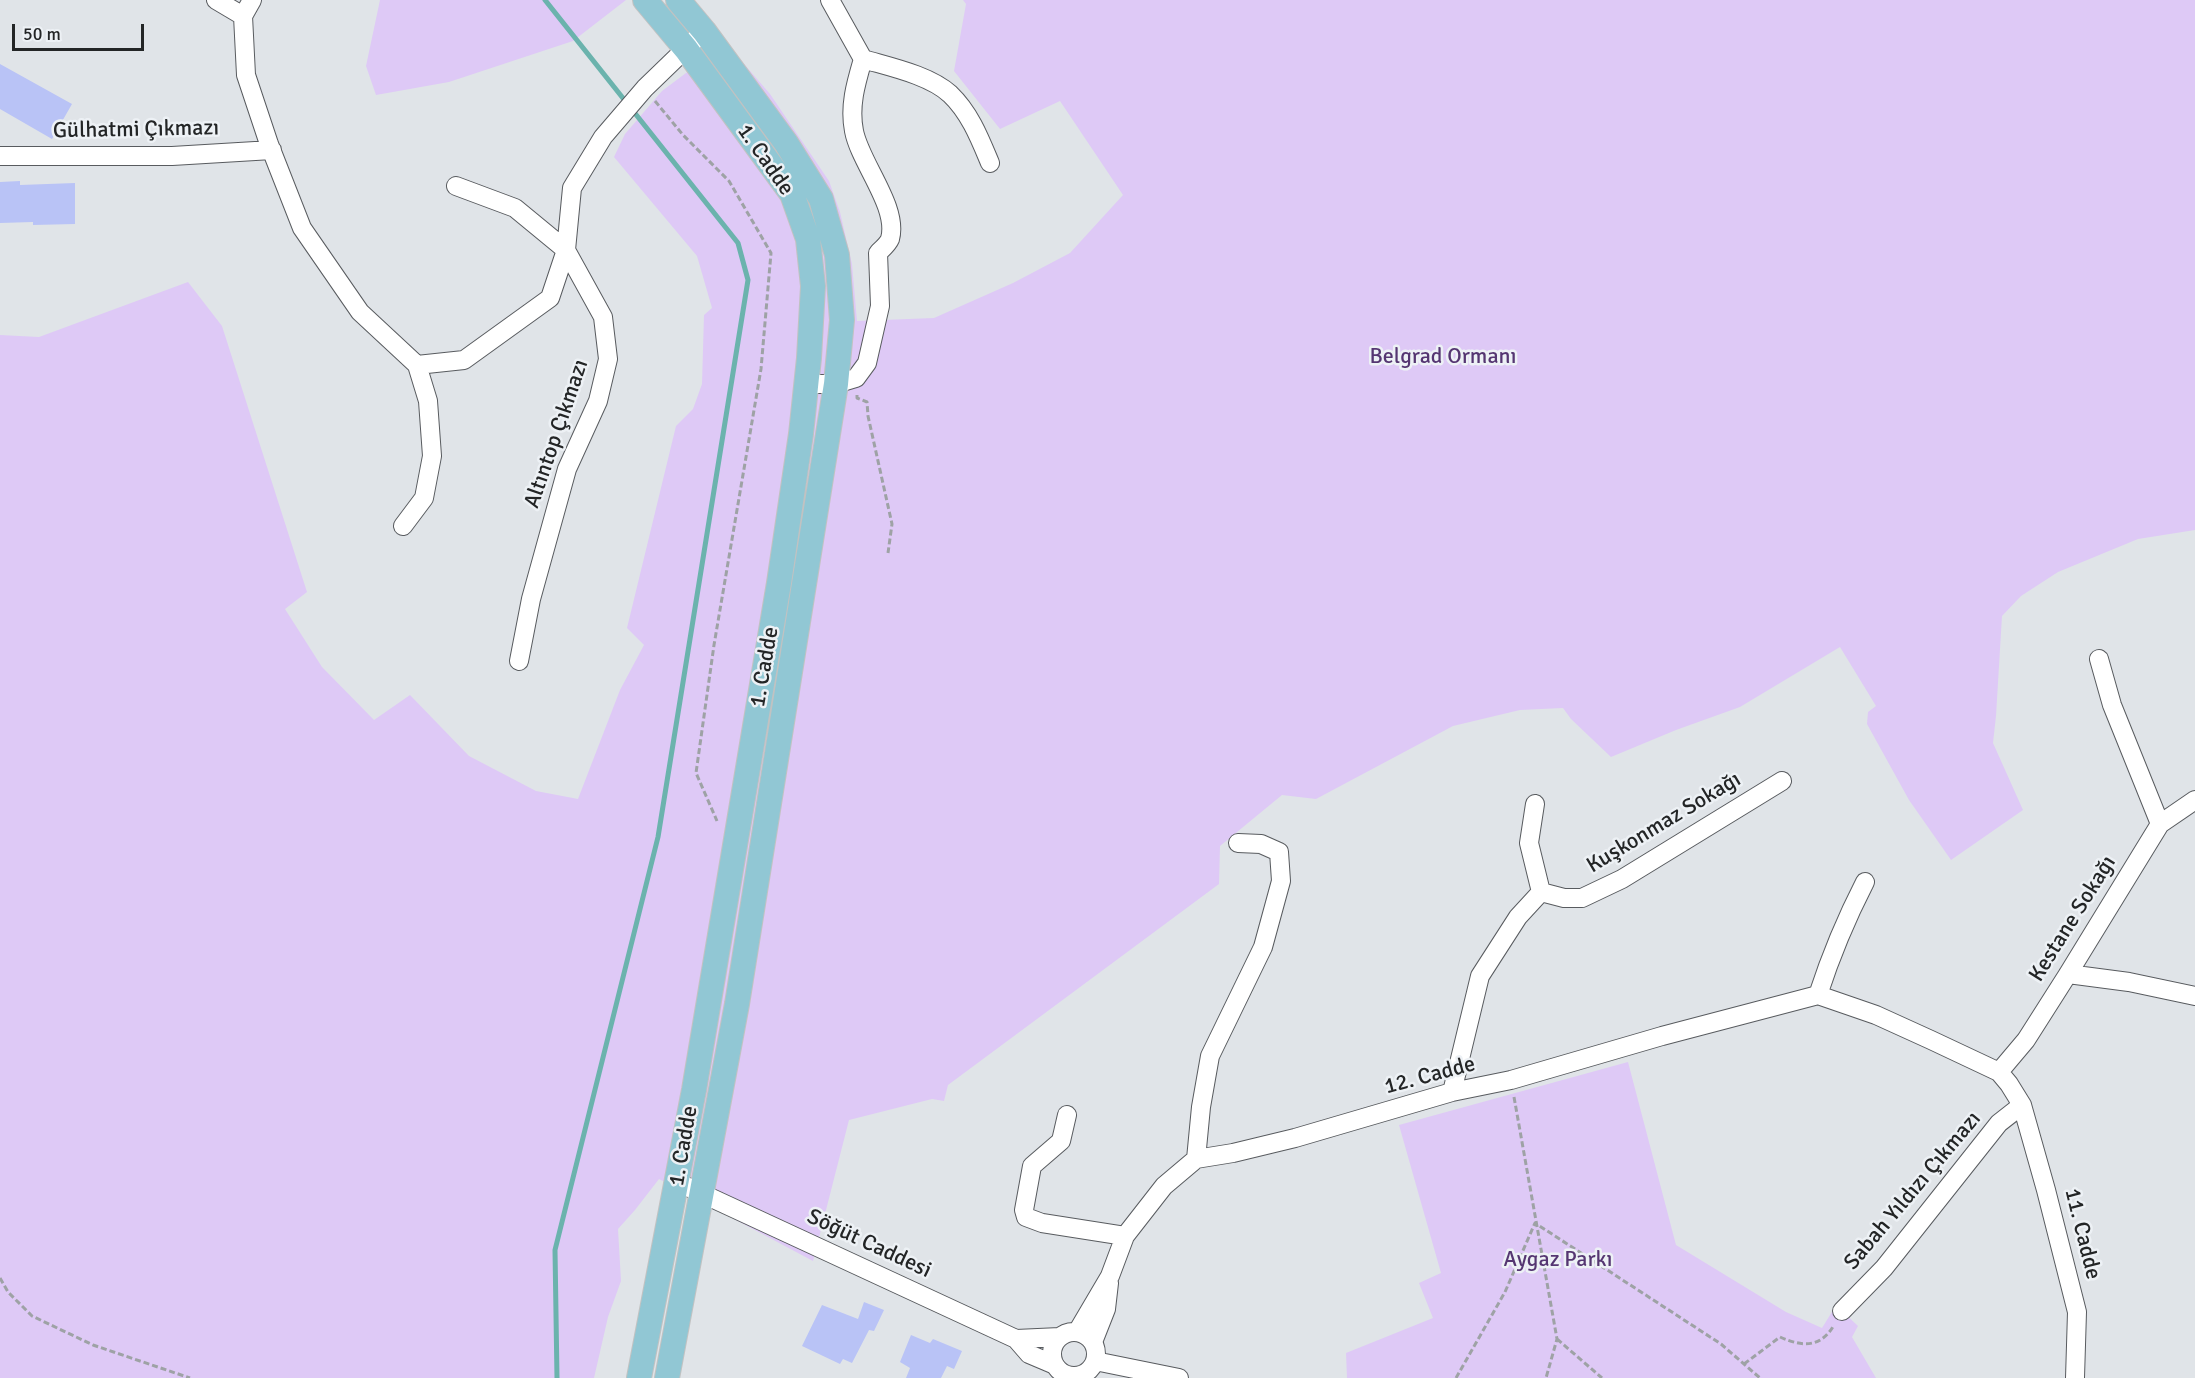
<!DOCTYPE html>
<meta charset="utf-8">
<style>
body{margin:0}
#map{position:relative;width:2195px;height:1378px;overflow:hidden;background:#e0e4e8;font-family:Signika,sans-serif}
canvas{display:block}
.scale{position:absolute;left:12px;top:24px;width:132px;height:27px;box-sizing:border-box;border:3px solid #232526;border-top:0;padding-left:8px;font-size:18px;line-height:21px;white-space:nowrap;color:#232526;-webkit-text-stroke:4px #edf1f5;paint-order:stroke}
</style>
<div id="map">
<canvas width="2195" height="1378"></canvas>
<div class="scale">50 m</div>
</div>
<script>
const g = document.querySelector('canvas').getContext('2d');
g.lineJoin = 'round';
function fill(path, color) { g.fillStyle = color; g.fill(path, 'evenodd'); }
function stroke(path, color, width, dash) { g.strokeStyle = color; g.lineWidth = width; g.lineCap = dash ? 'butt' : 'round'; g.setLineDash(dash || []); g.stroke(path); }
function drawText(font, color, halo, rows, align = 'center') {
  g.font = font + ' Signika,sans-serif'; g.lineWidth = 5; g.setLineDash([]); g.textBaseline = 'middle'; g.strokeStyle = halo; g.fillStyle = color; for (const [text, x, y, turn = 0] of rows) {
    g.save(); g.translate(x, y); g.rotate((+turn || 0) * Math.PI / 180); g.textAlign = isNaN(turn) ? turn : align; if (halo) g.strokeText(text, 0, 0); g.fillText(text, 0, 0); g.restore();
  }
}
const green = new Path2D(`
 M380 0H626L573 41 449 82 376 95 366 66Z
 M963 0H2195V530L2138 539 2058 572 2021 596 2002 616 1996 716 1993 743 2023 810 1951 860 1909 800 1867 724 1868 712 1876 706 1840 647 1740 707 1676 730 1611 757 1571 719 1563 708 1520 710 1453 726 1316 799 1282 795 1220 846 1219 884 948 1085 944 1101 932 1099 849 1120 813 1261 659 1179 635 1210 618 1229 621 1281 608 1317 594 1378H0V335L39 337 188 282 222 326 307 592 285 609 322 667 374 720 410 695 469 756 536 791 578 799 620 690 644 645 627 628 676 426 693 409 702 384 704 315 712 308 697 256 614 157 625 134 662 91 726 43 770 94 829 181 840 212 852 264 857 321 934 318 1013 283 1070 253 1123 195 1060 101 1000 129 954 71 966 4Z
 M1628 1062 1676 1245 1786 1312 1822 1328 1835 1307 1842 1311 1858 1326 1852 1337 1876 1378H1347L1346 1353 1433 1318 1419 1283 1441 1273 1399 1125Z`);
const stream = new Path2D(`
 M545 0 738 243 748 280 658 837 555 1250 557 1378`);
const building = new Path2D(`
 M0 64 72 104 52 139 0 109Z
 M20 181V185L75 183V224L33 225V222L0 223V182Z
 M864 1302 884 1310 874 1331 869 1330 852 1363 843 1359 840 1364 802 1346 822 1305 858 1319Z
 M911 1335 930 1343 933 1339 962 1351 954 1369 947 1366 941 1378H906L910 1368 900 1362Z`);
const path = new Path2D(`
 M655 101 683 135 729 181 771 253 761 369 714 645 696 773 717 821
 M857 395V398L867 402 868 416 892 524 888 553
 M1514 1097 1557 1339 1546 1378
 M0 1278 8 1292 32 1316 93 1345 190 1378
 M1557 1339 1602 1378
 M1744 1364 1780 1337C1802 1347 1821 1348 1834 1325
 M1456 1378 1505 1292 1535 1223 1721 1344 1760 1378`);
const minor = new Path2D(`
 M216 0 243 16
 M252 0 243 16 246 75 269 144 302 228 360 312 417 365 464 360 550 298 566 250 572 188 603 137 645 88 704 31
 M863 59C890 67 929 75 950 94 970 113 980 139 990 163
 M0 156H172L272 150
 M456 186 515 208 566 250 603 317 608 359 598 401 567 469 531 599 519 661
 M806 384H836L856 378 867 363 880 306 878 253C882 249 888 244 890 239 899 207 860 163 854 131 849 106 856 83 863 59L830 0
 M403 526 424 498 432 456 428 401 417 365
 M2099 659 2112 705 2160 824
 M1535 804 1529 843 1541 892
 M2068 974 2129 982 2195 996
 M1818 995 1876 1015 1931 1040 1999 1072 2009 1084 2022 1105 2046 1190 2077 1312 2075 1378
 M1818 995C1831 955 1846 919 1865 882
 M1999 1072 2026 1040 2068 974 2160 824 2195 800
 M1452 1092 1480 976 1518 917 1541 892 1564 898H1582L1622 879 1782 781
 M1067 1115 1061 1141 1032 1166 1024 1210 1026 1217 1042 1223 1125 1236
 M1196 1159 1201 1107 1210 1056 1263 947 1281 881 1279 852 1261 844 1238 843
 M677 1182 1016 1339 1029 1354 1055 1365
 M1842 1311 1884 1268 1999 1123 2022 1105
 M1052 1354a22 22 0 1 1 44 0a22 22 0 1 1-44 0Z
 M1077 1332 1110 1276 1125 1236 1164 1186 1196 1159 1233 1153 1295 1138 1452 1092 1511 1080 1662 1036 1818 995
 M1016 1339 1060 1337
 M1093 1342 1106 1309 1109 1283
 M1095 1361 1179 1378`);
const major = new Path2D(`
 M639 1378 694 1090 779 583 801 434 809 358 813 286 808 239 792 194 686 49 645 0
 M667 1378 737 1004 836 384 842 320 837 255 821 199 786 143 704 31 678 0`);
const streetNames = [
 ["Gülhatmi Çıkmazı",136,130,-1],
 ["1. Cadde",765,160,55],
 ["Altıntop Çıkmazı",557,434,-71],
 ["1. Cadde",765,667,-80],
 ["Kuşkonmaz Sokağı",1664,823,-31],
 ["Kestane Sokağı",2073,919,-58],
 ["12. Cadde",1430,1076,-15],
 ["1. Cadde",684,1146,-80],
 ["Sabah Yıldızı Çıkmazı",1913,1191,-50],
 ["11. Cadde",2082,1234,76],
 ["Söğüt Caddesi",869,1244,25]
];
const parkNames = [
 ["Belgrad Ormanı",1443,357],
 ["Aygaz Parkı",1558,1260]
];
fill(green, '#dec9f6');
stroke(stream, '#6bb3ad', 5);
fill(building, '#b9c3f6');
stroke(minor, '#585b5f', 20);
stroke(major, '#c1c2c2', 26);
stroke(path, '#9ea2a5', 3, [6, 3]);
stroke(minor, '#fff', 18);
stroke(major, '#91c7d4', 24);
drawText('22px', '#232526', '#edf1f5', streetNames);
drawText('22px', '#553672', '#edf1f5', parkNames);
</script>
